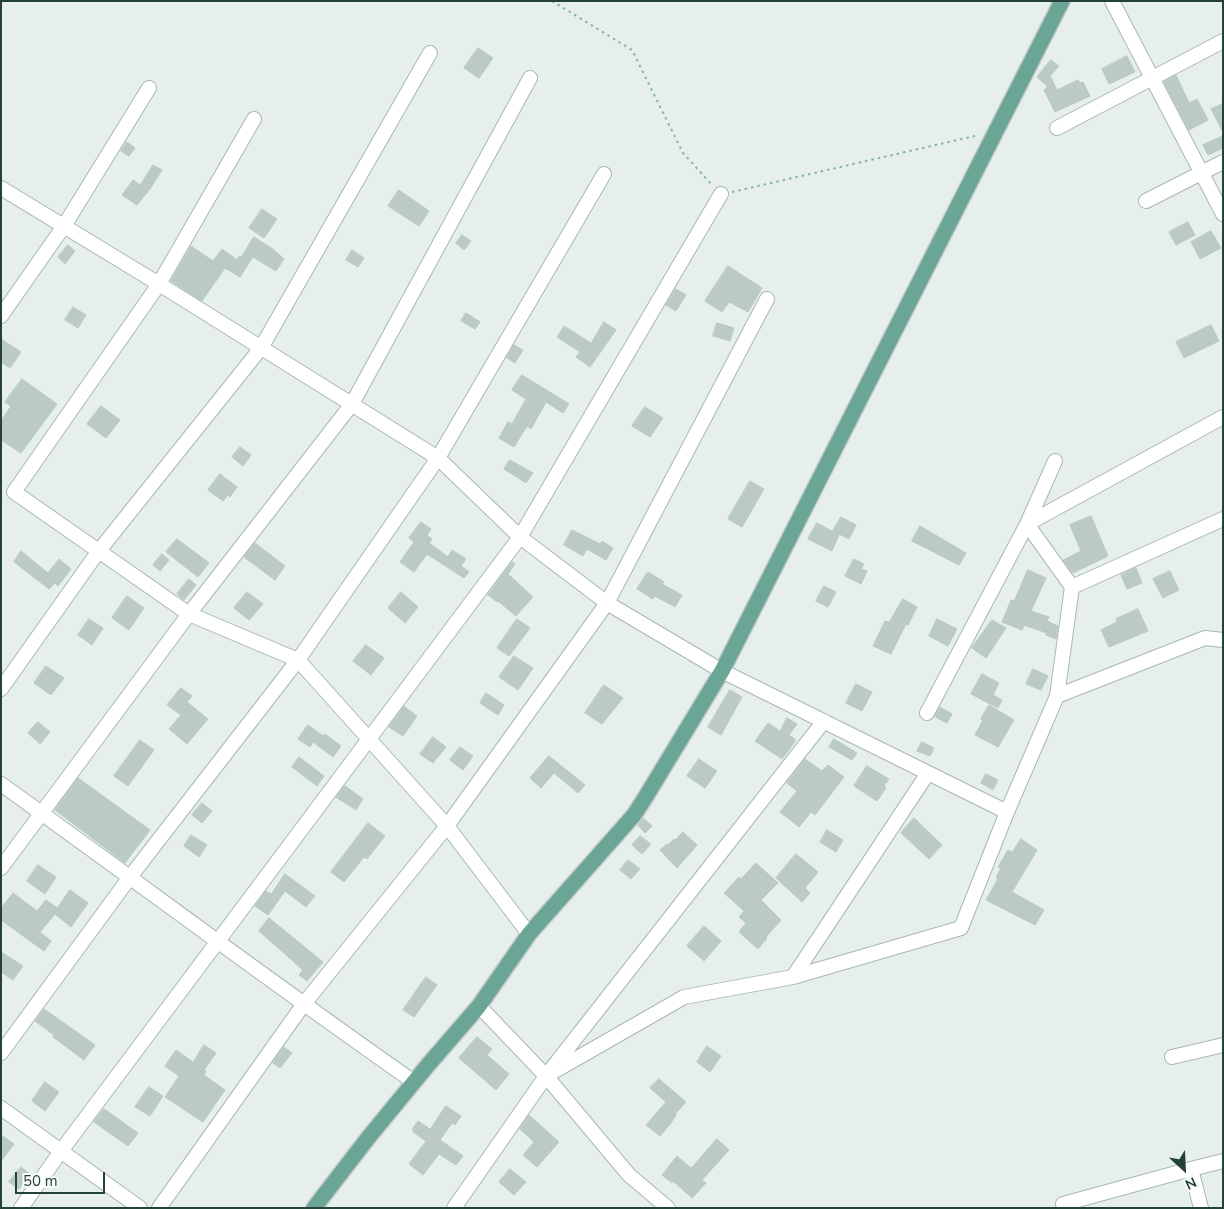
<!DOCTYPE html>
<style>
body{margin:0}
#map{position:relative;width:1224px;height:1209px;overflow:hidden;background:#e6efeb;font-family:"Nunito Sans",sans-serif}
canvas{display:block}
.frame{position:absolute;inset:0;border:2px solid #24423a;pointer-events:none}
.north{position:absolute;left:1159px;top:1144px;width:50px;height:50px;-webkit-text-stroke:4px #f7fbf9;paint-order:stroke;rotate:155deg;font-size:14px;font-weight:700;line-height:20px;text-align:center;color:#24423a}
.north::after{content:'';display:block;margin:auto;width:18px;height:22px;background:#24423a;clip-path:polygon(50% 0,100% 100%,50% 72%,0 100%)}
.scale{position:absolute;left:15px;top:1172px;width:90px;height:22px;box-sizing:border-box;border:2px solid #24423a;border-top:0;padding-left:6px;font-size:15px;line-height:18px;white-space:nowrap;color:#24423a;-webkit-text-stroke:4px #f7fbf9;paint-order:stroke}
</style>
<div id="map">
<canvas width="1224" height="1209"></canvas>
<div class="frame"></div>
<div class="north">N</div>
<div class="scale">50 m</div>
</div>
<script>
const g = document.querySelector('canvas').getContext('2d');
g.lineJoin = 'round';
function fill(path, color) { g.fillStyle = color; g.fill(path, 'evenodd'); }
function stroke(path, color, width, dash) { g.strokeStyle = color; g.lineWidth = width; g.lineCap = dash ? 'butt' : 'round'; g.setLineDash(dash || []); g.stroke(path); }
const building = new Path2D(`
 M478 48 493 58 479 78 464 68Z
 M1127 56 1135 72 1109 84 1102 69Z
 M1051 60 1059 66 1050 76 1057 90 1078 80 1080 83 1083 82 1090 96 1055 112 1044 90 1048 87 1037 77Z
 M1176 75 1189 103 1197 99 1208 120 1189 130 1164 82Z
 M1223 104V132L1211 109Z
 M1223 136V148L1208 155 1203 145Z
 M127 142 135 148 129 156 121 151Z
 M153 165 162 170 150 189 137 205 122 195 133 180 140 185Z
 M399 190 429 211 419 226 388 206Z
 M262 209 277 219 264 238 249 228Z
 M1188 222 1195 235 1176 245 1169 232Z
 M1211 231 1221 248 1200 259 1191 242Z
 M462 235 471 241 464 250 456 243Z
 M254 237 273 249 284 259 276 271 253 257 240 277 225 268 202 301 171 281 191 246 213 261 222 249 237 260 239 256 241 257Z
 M68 245 75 251 65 264 58 257Z
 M352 250 364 258 358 267 346 260Z
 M728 266 762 288 748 312 729 302 722 312 705 301Z
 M676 289 686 295 676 311 666 305Z
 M73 307 86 315 78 328 65 320Z
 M466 313 480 322 475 329 461 321Z
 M604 322 616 330 590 367 576 357 580 352 557 337 564 326 591 343Z
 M717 323 734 328 730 341 713 336Z
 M1211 325 1219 341 1184 358 1176 342Z
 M1 339 21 352 10 368 1 362Z
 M514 345 523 350 515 363 507 358Z
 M522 375 569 404 563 413 546 402 531 429 527 426 514 447 499 438 508 422 512 424 526 399 512 390Z
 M22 379 57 404 21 453 1 440V421L11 406 5 402Z
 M101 406 120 420 106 438 87 424Z
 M645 407 663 418 650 437 632 426Z
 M240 447 251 455 243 466 232 457Z
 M510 460 533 473 526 483 504 469Z
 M220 474 237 487 230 497 228 495 223 501 208 490Z
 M750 481 764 489 742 527 728 519Z
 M1091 516 1108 556 1073 573 1063 560 1081 551 1070 525Z
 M841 517 856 525 849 539 833 531Z
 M421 522 431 529 427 535 432 539 429 543 448 557 452 550 466 559 461 566 469 572 464 578 427 554 414 572 400 562 414 542 409 538Z
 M817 523 839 535 832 551 808 539Z
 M920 526 966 553 959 565 912 541Z
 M572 530 600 544 602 541 613 548 606 560 587 549 583 556 564 545Z
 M177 539 209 563 198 577 166 552Z
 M255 543 285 566 275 580 244 557Z
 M21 551 48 573 59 559 71 569 58 586 55 583 49 589 14 562Z
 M162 554 169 560 160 571 153 565Z
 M854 559 864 564 861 569 867 571 861 584 845 576Z
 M512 562 515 564 508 574 533 597 516 616 498 601 497 602 488 595Z
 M1136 568 1142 583 1127 589 1121 575Z
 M1028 570 1046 578 1031 611 1049 617 1047 621 1058 626 1056 639 1046 635 1047 633 1024 625 1022 630 1002 622 1011 600 1014 601Z
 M1170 571 1179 590 1163 598 1153 579Z
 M648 572 664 582 662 584 682 595 675 607 655 596 653 599 637 589Z
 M189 579 196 585 184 600 177 594Z
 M824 586 836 592 828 607 816 601Z
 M247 592 263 604 249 620 234 608Z
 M401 592 418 607 405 623 388 608Z
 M127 596 144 608 129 630 112 618Z
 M903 599 917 607 908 625 906 624 891 654 873 646 885 621 889 622Z
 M1138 609 1148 631 1109 647 1101 630 1117 622 1116 619Z
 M89 619 103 628 92 645 78 635Z
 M517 619 530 628 509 656 497 648Z
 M937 619 957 629 948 646 929 636Z
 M992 620 1006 628 986 658 972 648Z
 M366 645 384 658 371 675 353 661Z
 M514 656 533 668 518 690 499 677Z
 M46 666 64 678 51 695 34 683Z
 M1033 669 1048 676 1041 690 1026 684Z
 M982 674 999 683 993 695 1002 700 998 708 971 694Z
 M856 684 872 692 862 711 846 703Z
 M604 685 623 698 602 724 585 713Z
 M181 688 192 696 187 702 208 719 187 744 169 729 181 715 167 705Z
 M730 690 742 697 721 735 708 727Z
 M486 693 504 705 498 715 480 703Z
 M989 705 1014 720 998 747 975 735 983 720 981 719Z
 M404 706 417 716 403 736 389 727Z
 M940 707 952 714 947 723 935 717Z
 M787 718 797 724 789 735 796 740 782 759 755 741 768 723 780 731Z
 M38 722 50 732 40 744 28 733Z
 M308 725 323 736 325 734 341 746 333 757 313 742 310 747 298 739Z
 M433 737 446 747 433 763 420 754Z
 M834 739 857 753 852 760 829 747Z
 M140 740 154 750 128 786 114 776Z
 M922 742 934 748 930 756 917 751Z
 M460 747 473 756 463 770 450 760Z
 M549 756 585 785 578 793 554 773 541 788 530 778Z
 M299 757 324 776 317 786 292 767Z
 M699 759 717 771 705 788 687 776Z
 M805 759 822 771 828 765 844 777 815 815 811 812 799 827 780 812 797 791 787 783Z
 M867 766 889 779 884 786 886 788 877 801 854 786Z
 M986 774 998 780 993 790 981 783Z
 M78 778 150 830 125 863 55 810Z
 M345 786 363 799 356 810 336 797Z
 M202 803 212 811 202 823 192 815Z
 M643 818 652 826 645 833 638 825Z
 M914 818 942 845 929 859 901 833Z
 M368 823 385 836 367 859 364 857 344 882 331 872Z
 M827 830 843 840 836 852 820 842Z
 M683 832 697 845 677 868 660 850 667 844 668 845 674 839 675 840Z
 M191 835 207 845 199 857 184 846Z
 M640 836 651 844 642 854 632 845Z
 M1021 839 1037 850 1012 892 1044 910 1035 925 986 900 998 879 996 877 1001 868 998 867 1008 850 1012 852Z
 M796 854 818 872 805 888 810 893 802 902 776 878Z
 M628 860 640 869 631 879 620 870Z
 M756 863 778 883 761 900 781 920 766 937 767 938 758 949 739 932 746 923 739 917 744 911 724 893 739 877 741 879Z
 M38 865 56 877 45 894 27 881Z
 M285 874 315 896 306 907 285 891 268 915 255 906 266 891 271 894Z
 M70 890 88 903 71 927 55 914 40 932 51 941 44 951 1 920V908L13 893 37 911 46 900 57 908Z
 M269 918 323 962 307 981 299 975 303 970 259 931Z
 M704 926 721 941 704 961 687 946Z
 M1 952 23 966 13 980 1 972Z
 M426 977 437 985 414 1017 403 1010Z
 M44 1009 95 1045 84 1060 53 1037 54 1035 35 1021Z
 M477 1037 492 1049 487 1055 509 1074 496 1090 459 1058Z
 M204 1045 216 1053 204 1070 206 1071 204 1075 225 1090 203 1122 165 1097 179 1076 165 1066 176 1050 193 1062Z
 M707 1046 721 1056 710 1072 697 1062Z
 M284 1047 292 1053 280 1068 273 1063Z
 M659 1079 686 1102 675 1114 676 1115 671 1123 660 1136 646 1125 666 1102 650 1088Z
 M45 1082 59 1092 45 1111 32 1101Z
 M149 1087 163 1096 150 1116 135 1107Z
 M446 1106 461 1116 455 1125 452 1123 440 1140 463 1156 456 1165 439 1154 423 1175 409 1164 426 1141 413 1132V1128L418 1121 430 1129Z
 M104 1109 138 1133 128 1146 94 1122Z
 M529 1115 559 1142 537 1167 523 1155 534 1142 520 1129Z
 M1 1135 14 1144 1 1161Z
 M717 1139 729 1150 702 1180 706 1183 692 1198 673 1181 672 1183 662 1175 677 1156 691 1168Z
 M21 1167 30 1174 19 1189 9 1182Z
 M510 1169 526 1182 514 1195 499 1182Z`);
const path = new Path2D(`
 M552 1 632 50 683 153 712 185
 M732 192 979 135`);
const minor = new Path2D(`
 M1112 1 1223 214
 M254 119 159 284 14 492 189 614 298 660 447 826 529 934
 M1057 128 1223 41
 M1 188 159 284 438 458 520 537 607 603 722 671 1007 812
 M1146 201 1223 162
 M1 316 64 226 149 88
 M1072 587 1223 519
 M1 689 98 552 261 348 430 53
 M1057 696 1205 638 1223 640
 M927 713 1027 524 1055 461
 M1 784C139 883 275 985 414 1082
 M1 868 189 614 352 404 530 78
 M793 977 928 773
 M479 1006 546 1076 629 1175 668 1208
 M1 1053 130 877 298 660 438 458 604 174
 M1172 1057 1223 1045
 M546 1076 684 997 793 977 961 928 1007 812 1057 696 1072 587 1027 524 1223 417
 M1 1108 140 1208
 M1191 1169 1201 1208
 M1063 1204 1191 1169 1223 1161
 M21 1208 61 1151 520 537 721 194
 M159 1208 303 1005 447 826 607 603 767 299
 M454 1208 546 1076 824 721`);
const major = new Path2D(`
 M314 1208 368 1138 428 1065 479 1006 529 934 634 815 645 798 722 671 1062 1`);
fill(building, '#bbcac4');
stroke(building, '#b8c9c2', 1);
stroke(minor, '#a8b8b2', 16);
stroke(major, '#c2cac8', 18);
stroke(path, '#86b3a5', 2, [2.5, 4]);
stroke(minor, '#fff', 14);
stroke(major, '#6aa596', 15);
</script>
